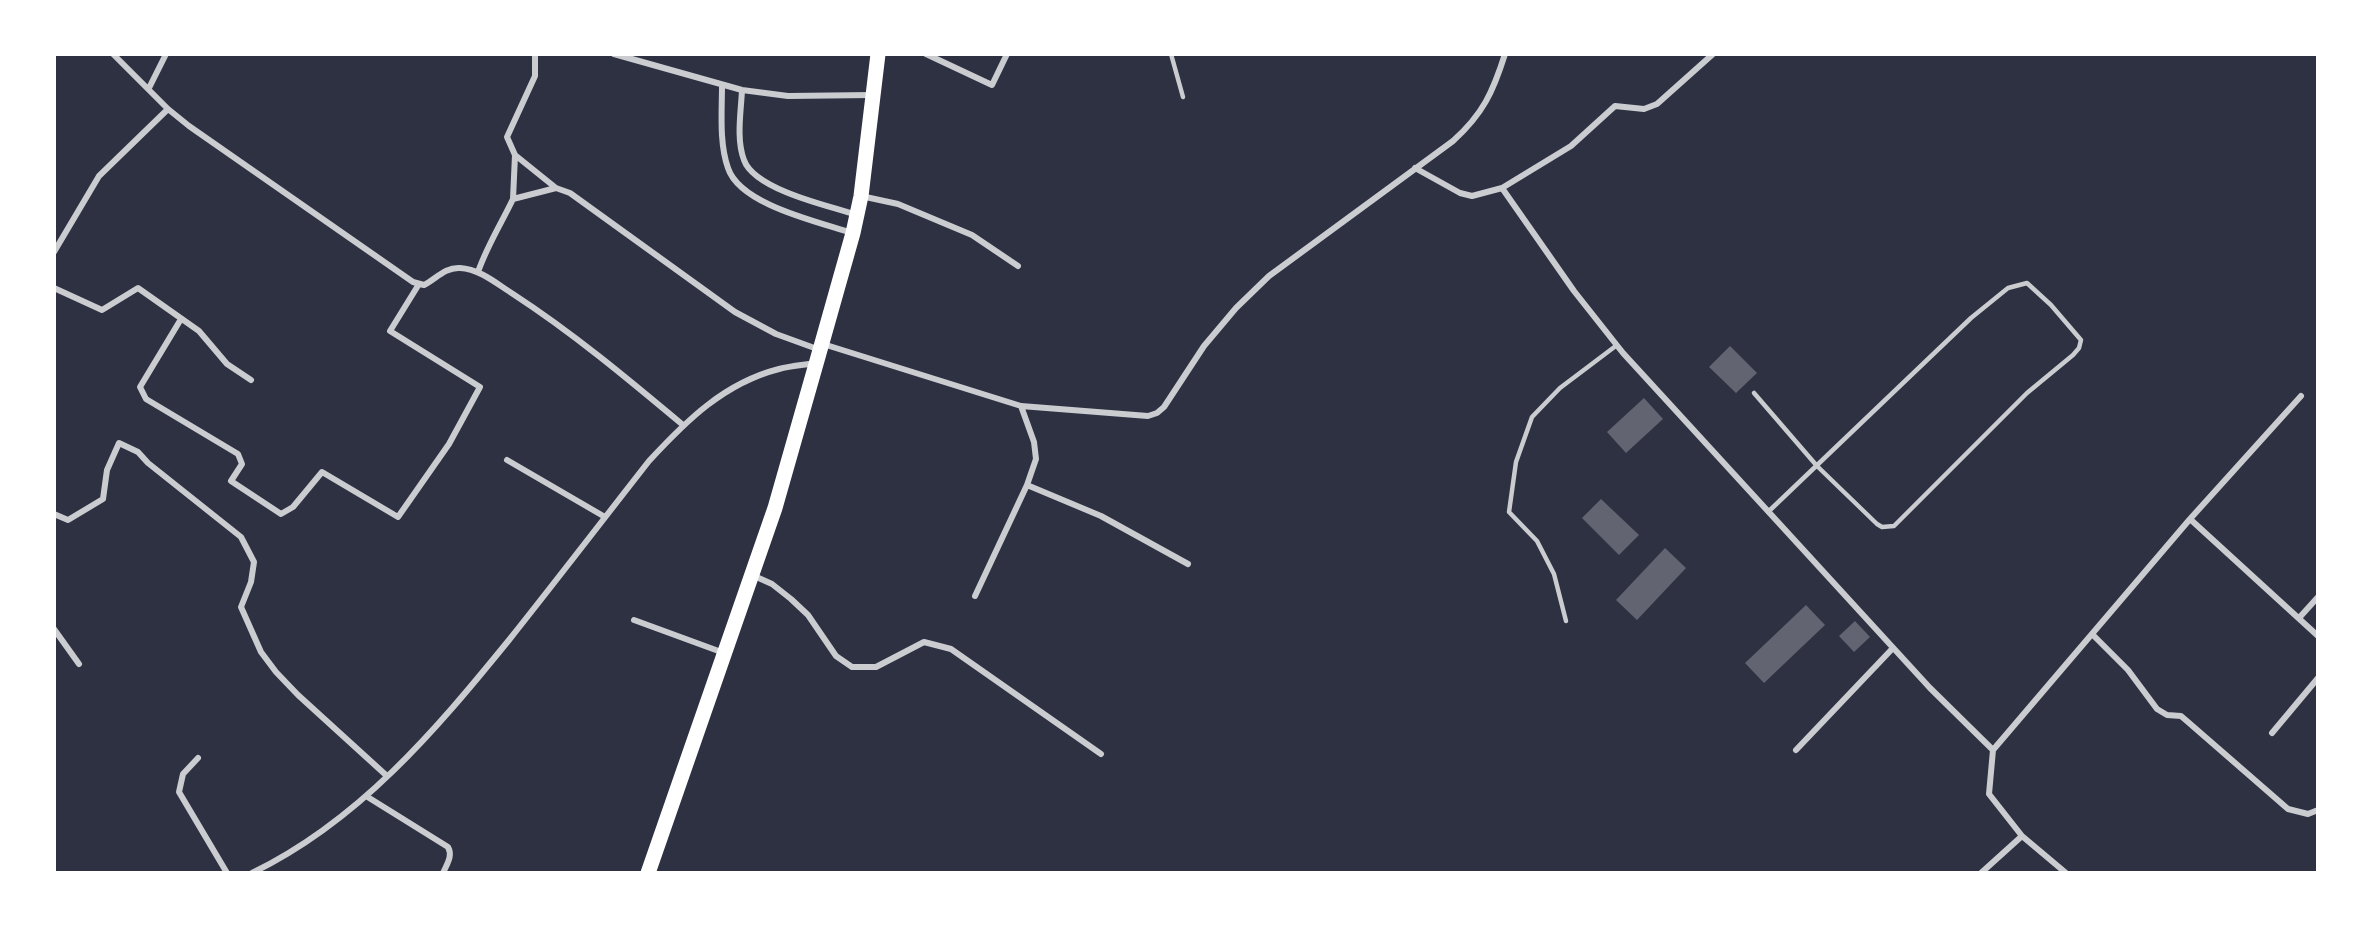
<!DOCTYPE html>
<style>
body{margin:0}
#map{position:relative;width:2372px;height:927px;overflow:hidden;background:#2d3142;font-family:Bitter,serif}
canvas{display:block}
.frame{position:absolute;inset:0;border:56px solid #fff;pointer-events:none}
</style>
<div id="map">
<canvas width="2372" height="927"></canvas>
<div class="frame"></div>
</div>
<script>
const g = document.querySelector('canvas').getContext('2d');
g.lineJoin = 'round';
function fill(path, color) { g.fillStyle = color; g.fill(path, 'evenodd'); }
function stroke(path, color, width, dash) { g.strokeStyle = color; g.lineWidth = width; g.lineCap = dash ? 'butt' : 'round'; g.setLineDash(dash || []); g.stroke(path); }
const building = new Path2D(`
 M1730 346 1757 373 1736 393 1709 367Z
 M1644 398 1663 419 1626 453 1607 432Z
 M1601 499 1639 535 1619 555 1582 518Z
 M1665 548 1686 568 1637 620 1616 600Z
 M1806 605 1825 625 1764 683 1745 663Z
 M1855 621 1870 637 1854 652 1839 636Z`);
const service = new Path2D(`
 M1171 54 1183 97
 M1754 393 1817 466 1877 524 1882 527 1894 526 2027 393 2073 355 2079 348 2081 340 2051 305 2027 283 2008 288 1971 318 1768 512
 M1566 621 1554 574 1537 541 1509 512 1516 462 1532 417 1560 388 1617 345`);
const minor = new Path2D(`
 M113 54 168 109 189 126 413 282 424 285C436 279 445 267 460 268 480 269 497 284 513 294 573 333 628 379 683 425
 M535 54V76L507 137 515 155 556 188
 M614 54 742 90 788 96 872 95
 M926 54 992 85 1007 54
 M722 85C722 111 719 143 728 168 740 205 819 222 852 233
 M149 88 166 54
 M742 90C741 112 736 139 744 160 754 189 827 206 855 214
 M1415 168 1460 193 1472 196 1502 188 1574 291 1623 353 1930 688 1993 750
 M1502 188 1571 146 1615 106 1644 109 1657 104 1713 54
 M861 196 898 204 972 235 1018 266
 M513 199 515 155
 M54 252 99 176 168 109
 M478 272C487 246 501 224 513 199L556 188 570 193 735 312 776 334 820 350
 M54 288 102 310 138 288 199 331 227 364 251 380
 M181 319 140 387 146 399 238 454 242 464 231 481 281 514 293 507 322 472 398 517 449 444 480 387 390 331 419 284
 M823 344 1021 406 1148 416 1157 413 1164 407 1204 346 1236 308 1269 276 1453 141C1483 114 1493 92 1505 54
 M507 460 605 517
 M1027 485 1101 516 1188 564
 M54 514 68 520 103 499 107 470 119 443 138 452 148 463 241 537 254 562 251 582 241 607 261 652 276 672 298 695 387 776
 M2190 519 2318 636
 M752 575 772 584 791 599 808 615 836 656 852 667H876L924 642 951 649 1101 754
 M975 596 1027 485 1036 459 1034 442 1021 406
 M2299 618 2318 597
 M634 620 724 653
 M54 629 79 664
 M2092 634 2128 670 2157 709 2167 715 2181 716 2188 722 2288 809 2308 814 2318 810
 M2272 733 2318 678
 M1796 750 1893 648
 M198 758 183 774 179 792 227 873
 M366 796 448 847C453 856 447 864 443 873
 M252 873C359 821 435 731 509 640 556 581 602 521 649 461 686 421 724 383 779 369 791 366 804 365 816 363
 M1981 873 2022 836
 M2066 873 2022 836 1989 794 1993 750 2190 519 2301 396`);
const primary = new Path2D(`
 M648 873 775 508 820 350 853 233 861 196 878 54`);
fill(building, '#626471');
stroke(service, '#caccd0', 4.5);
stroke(minor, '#caccd0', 6);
stroke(primary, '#fff', 15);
</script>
